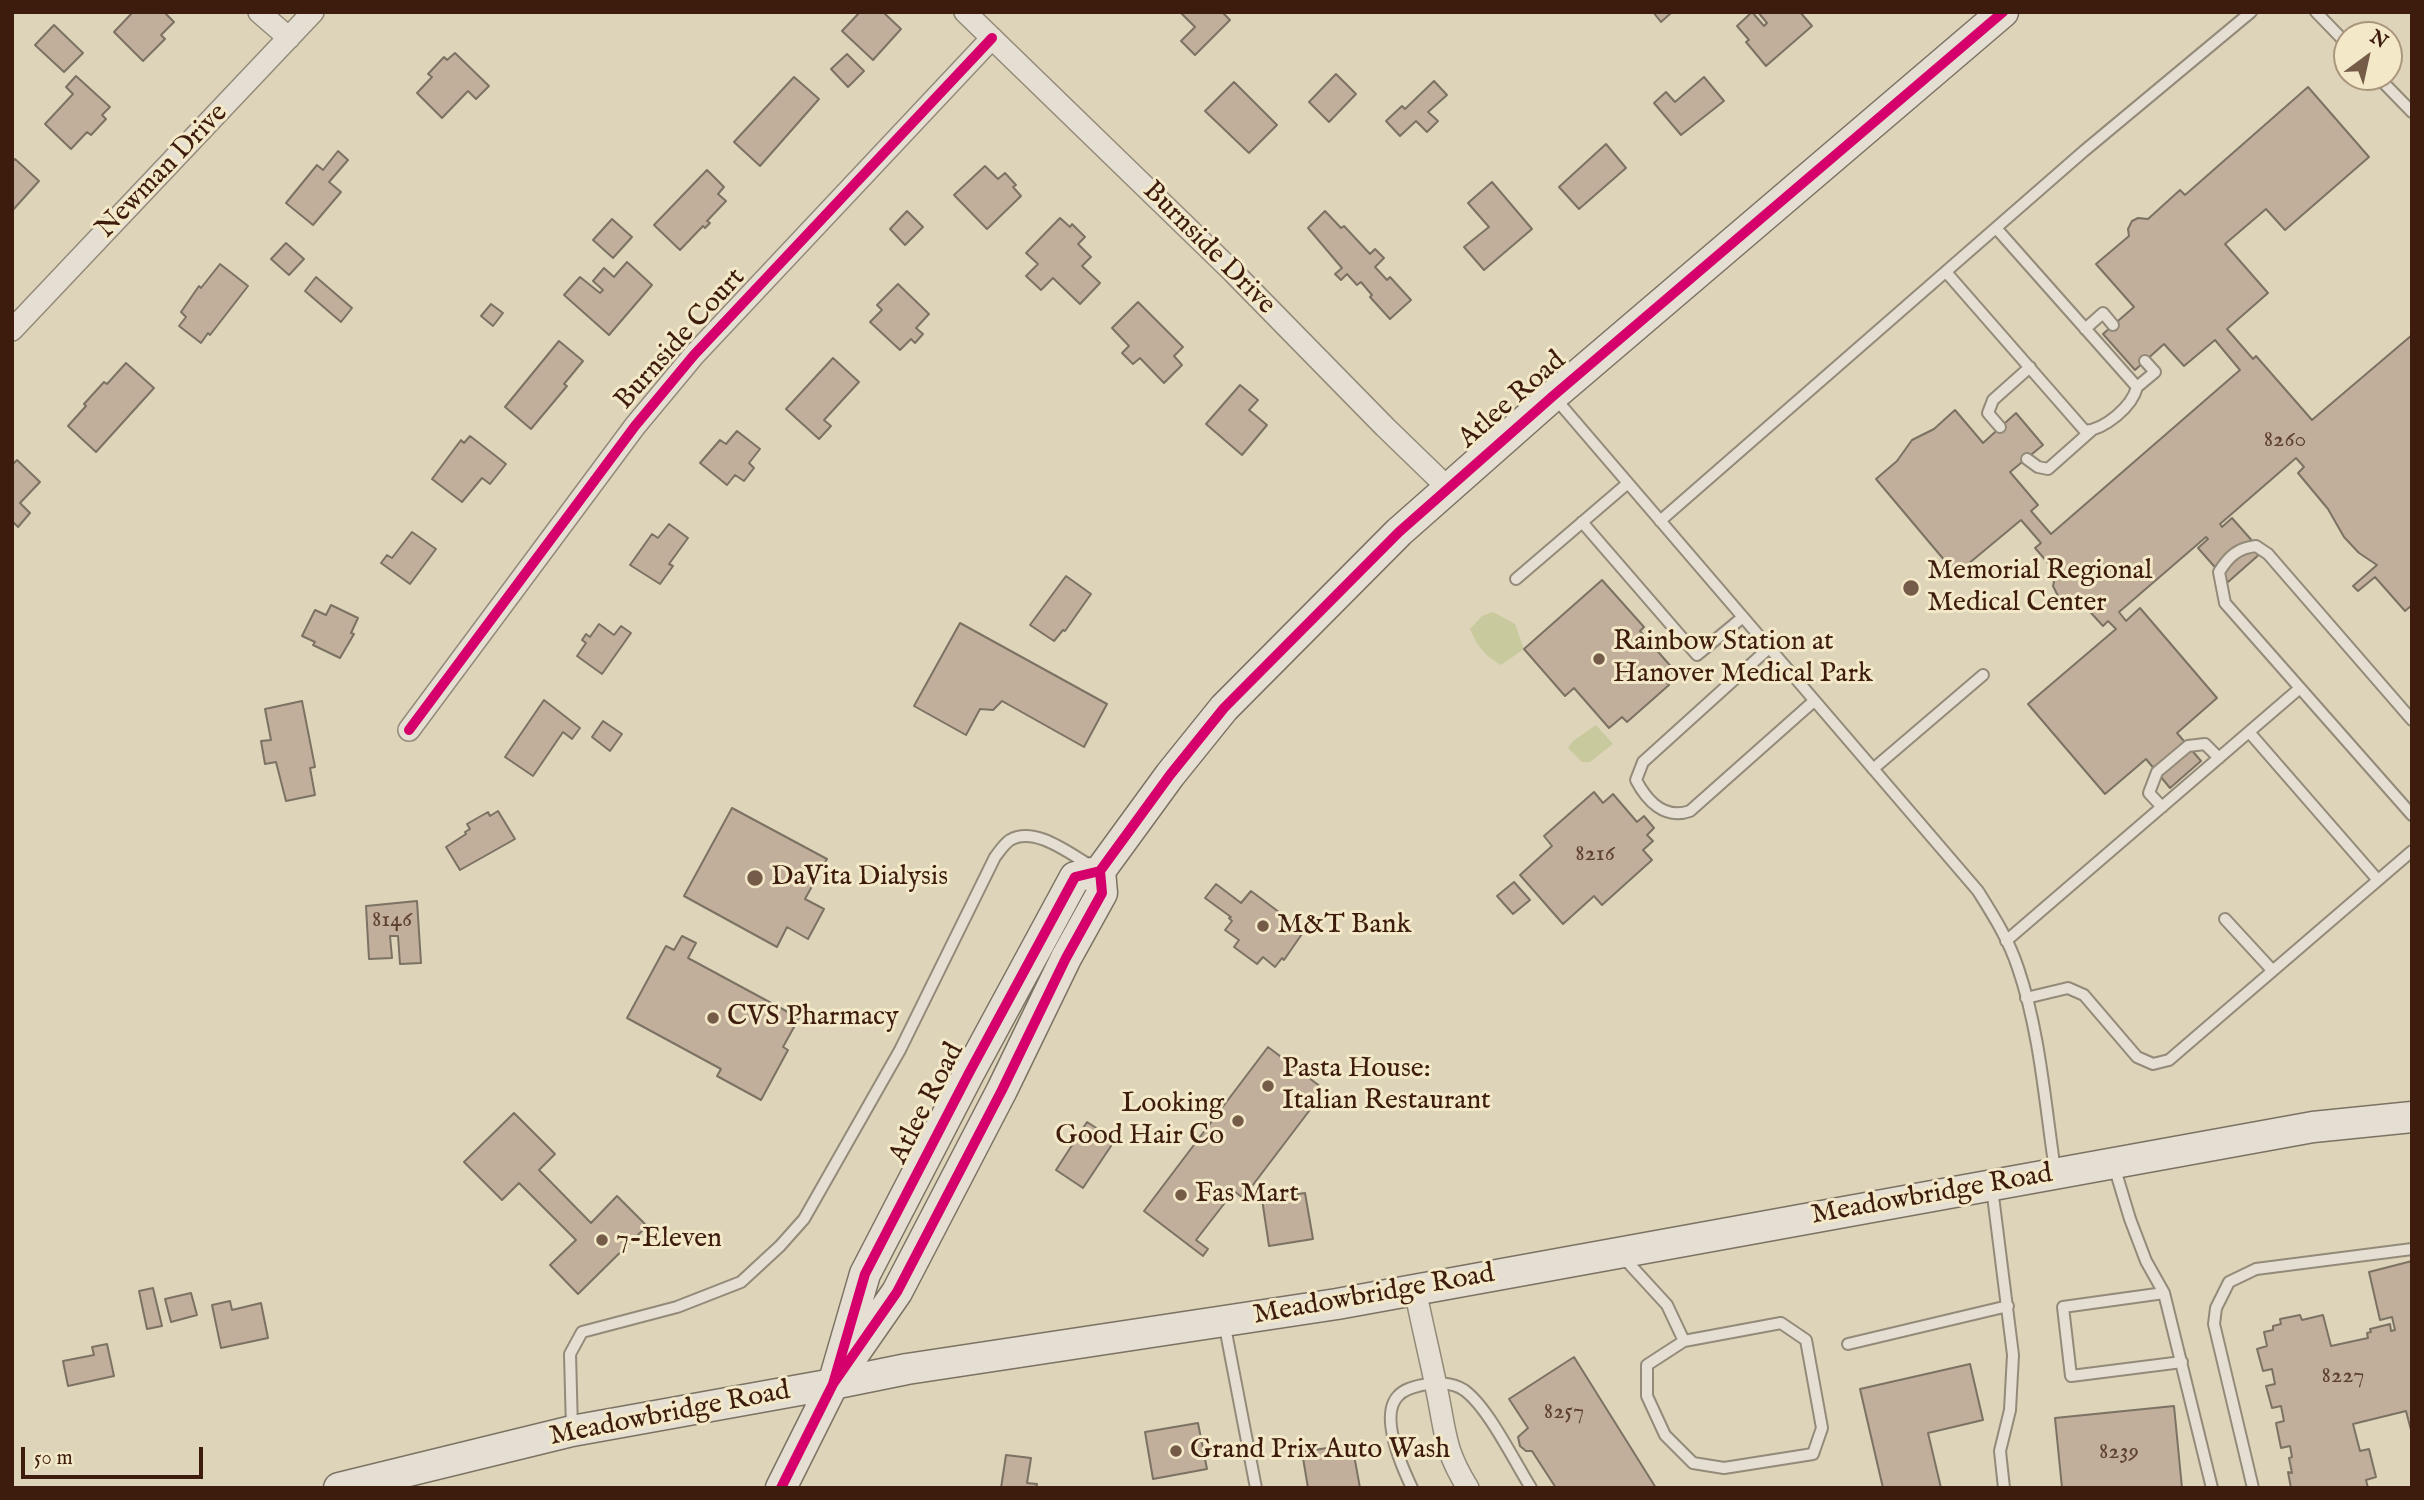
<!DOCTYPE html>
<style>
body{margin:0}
#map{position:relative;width:2424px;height:1500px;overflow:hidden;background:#ddd4b9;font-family:"IM FELL English",serif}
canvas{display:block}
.frame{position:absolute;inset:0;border:14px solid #3d1c0d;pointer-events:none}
.north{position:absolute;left:2333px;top:21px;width:70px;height:70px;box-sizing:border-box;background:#f3e8c8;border:2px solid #aa967d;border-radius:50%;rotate:33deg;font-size:19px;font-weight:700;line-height:28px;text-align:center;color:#3d1c0d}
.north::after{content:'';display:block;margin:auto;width:24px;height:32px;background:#755c49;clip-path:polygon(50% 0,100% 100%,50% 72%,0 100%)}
.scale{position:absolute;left:21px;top:1447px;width:182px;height:32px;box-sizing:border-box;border:4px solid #3d1c0d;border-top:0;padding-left:9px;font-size:21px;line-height:24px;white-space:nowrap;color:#3d1c0d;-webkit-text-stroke:5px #f3e8c8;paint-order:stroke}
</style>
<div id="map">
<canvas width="2424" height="1500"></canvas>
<div class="frame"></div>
<div class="north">N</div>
<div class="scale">50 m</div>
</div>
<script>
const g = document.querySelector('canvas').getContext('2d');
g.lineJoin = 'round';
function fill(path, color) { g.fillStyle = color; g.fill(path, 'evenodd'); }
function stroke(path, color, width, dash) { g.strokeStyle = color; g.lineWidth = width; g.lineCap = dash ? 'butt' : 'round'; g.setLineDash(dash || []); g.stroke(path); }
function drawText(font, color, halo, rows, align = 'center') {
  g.font = font + ' "IM FELL English",serif'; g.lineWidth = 6; g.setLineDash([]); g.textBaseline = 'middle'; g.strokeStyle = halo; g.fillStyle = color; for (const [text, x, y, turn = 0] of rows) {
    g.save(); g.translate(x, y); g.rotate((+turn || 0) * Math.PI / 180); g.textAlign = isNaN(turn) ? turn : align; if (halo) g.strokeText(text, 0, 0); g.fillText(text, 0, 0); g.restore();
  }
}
const green = new Path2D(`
 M1493 612 1515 624 1524 649 1501 665C1485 656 1477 646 1470 629L1482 616Z
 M1596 725 1613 744 1590 762H1582L1568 748 1573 741Z`);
const building = new Path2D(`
 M133 12H164L174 22 161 35 165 39 143 61 114 32Z
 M860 12H883L901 29 873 60 842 31Z
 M1180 12H1222L1230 20 1195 55 1181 41 1195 27Z
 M1653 12H1670L1671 13 1661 22Z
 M1752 12 1764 26 1767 23 1758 12H1800L1812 26 1766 66 1746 42 1749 40 1737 26Z
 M54 25 83 53 64 72 35 45Z
 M455 53 489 86 476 99 468 91 442 118 417 93 432 77 428 74 444 57 447 60Z
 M847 54 864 71 848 87 831 69Z
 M1336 74 1356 94 1329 122 1309 102Z
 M76 76 110 107 102 115 106 119 91 135 87 132 71 149 45 124 73 94 66 87Z
 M794 77 819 99 760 166 734 142Z
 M1704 77 1724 101 1681 135 1654 103 1666 92 1675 102Z
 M1434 81 1447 95 1428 112 1438 121 1427 132 1416 121 1400 136 1386 121 1402 106 1405 109Z
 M1234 82 1277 125 1249 153 1205 111Z
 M2308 87 2369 157 2285 230 2266 209 2225 244 2268 293 2227 329 2253 359 2256 356 2312 420 2412 335V605L2405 611 2375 577 2358 591 2353 586 2377 565 2359 553 2344 537 2328 509 2298 473 2304 467 2296 458 2220 524 2222 527 2232 518 2262 552 2228 582 2198 548 2208 539 2206 537 2119 612 2126 621 2140 608 2217 698 2177 733 2201 761 2170 788 2146 759 2105 794 2028 704 2116 629 2108 621 2103 626 2081 602 2070 603 2058 596 2053 586 2056 572 2035 548 2041 543 2021 520 1956 574 1876 479 1897 461 1912 440 1934 429 1955 410 1983 443 2016 413 2043 445 2010 472 2038 505 2031 511 2051 534 2240 370 2215 340 2184 366 2164 344 2135 370 2103 334 2134 307 2096 264 2129 236 2128 229 2132 221 2138 218 2148 219 2180 190 2185 195Z
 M1606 144 1626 168 1579 209 1559 187Z
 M338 151 348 160 329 182 341 192 313 225 286 203 317 165 323 170Z
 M15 159 39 181 12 211V162Z
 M985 166 998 179 1005 173 1016 185 1013 187 1021 196 987 229 954 195Z
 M707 170 724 187 718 194 726 201 707 221 710 223 705 228 703 226 680 250 654 225Z
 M1492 182 1532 229 1484 270 1464 247 1489 227 1468 203Z
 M907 211 923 227 905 245 890 229Z
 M1325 211 1341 228 1344 226 1370 254 1375 249 1384 258 1375 267 1387 280 1390 277 1411 300 1390 319 1370 297 1372 295 1361 282 1357 285 1347 274 1341 280 1335 274 1342 268 1308 228Z
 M1060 218 1070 227 1072 224 1085 237 1078 244 1091 257 1082 266 1100 283 1080 304 1053 278 1041 290 1026 276 1038 264 1026 253Z
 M612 219 632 237 613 258 593 240Z
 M286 243 304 259 289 275 271 259Z
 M627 262 652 285 609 335 564 295 580 277 600 293 603 290 593 281 604 268 614 277Z
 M220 264 248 286 210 335 208 333 201 343 179 326 186 317 181 312 199 286 201 288Z
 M316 277 352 308 341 322 305 291Z
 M898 284 929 314 916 328 923 334 915 343 911 339 900 350 870 322 882 310 877 305Z
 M1138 302 1183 347 1174 356 1182 365 1164 383 1140 358 1133 364 1122 353 1129 346 1112 328Z
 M491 304 503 313 493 326 481 316Z
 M559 341 583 361 564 384 567 386 531 429 505 407Z
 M833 358 859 382 824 420 831 426 819 439 786 409Z
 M126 363 154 388 96 452 68 426 86 406 84 404 104 382 107 384Z
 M1240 385 1258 400 1249 410 1267 425 1242 455 1206 424Z
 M737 431 760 449 749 463 754 468 744 481 735 475 727 485 700 463 720 440 726 444Z
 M470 436 506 464 490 484 482 478 462 502 432 479 461 440 464 443Z
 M17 460 40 482 20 503 30 513 18 527 12 521V465Z
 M669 524 688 538 669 564 673 566 660 584 630 565 652 534 658 538Z
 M412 532 436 549 410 584 381 563 387 555 392 558Z
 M1066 576 1091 594 1065 631 1063 630 1054 641 1030 625Z
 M1602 580 1644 627 1640 631 1674 670 1664 679 1669 685 1627 722 1622 717 1609 728 1574 688 1565 696 1524 649Z
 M331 605 358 618 351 633 354 634 340 658 313 645 315 642 302 636 315 610 326 615Z
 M960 623 1107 704 1084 747 1002 701 993 710 980 709 966 735 914 706Z
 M599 624 614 635 621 626 631 633 602 674 577 656 586 643 582 640 586 634 590 637Z
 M544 700 580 728 572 739 563 732 533 776 505 757Z
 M302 701 315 767 310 768 315 795 286 801 276 762 265 764 261 741 271 740 265 709Z
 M603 721 622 734 610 751 592 737Z
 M1594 792 1603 803 1613 794 1637 822 1644 816 1654 828 1647 835 1653 841 1643 850 1652 860 1602 905 1594 896 1563 924 1520 875 1552 846 1544 836Z
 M732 808 827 859 805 899 824 909 808 939 787 927 777 947 684 896Z
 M498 811 515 839 460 870 446 847 466 834 465 832 470 829 467 824 488 812 490 816Z
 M1514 882 1530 900 1513 914 1497 896Z
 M1216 884 1241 903 1251 891 1304 931 1284 960 1282 958 1275 967 1263 957 1257 964 1234 947 1239 940 1225 930 1232 921 1229 918 1231 917 1205 898Z
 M417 901 421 963 400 964 398 936H390L392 958 369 959 366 906Z
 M682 936 696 943 688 958 799 1018 783 1047 788 1050 761 1100 717 1076 721 1069 627 1018 666 946 674 950Z
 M1268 1047 1325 1090 1243 1198 1234 1191 1196 1240 1208 1249 1203 1256 1144 1211Z
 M514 1113 555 1154 539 1170 591 1223 617 1196 647 1226 578 1294 550 1265 576 1240 519 1183 502 1200 464 1162Z
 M1087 1122 1115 1140 1083 1188 1056 1170Z
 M1305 1193 1313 1239 1269 1246 1262 1199Z
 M2412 1261V1434L2406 1411 2353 1424 2360 1451 2369 1449 2376 1477 2366 1480 2368 1488H2291L2288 1472 2292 1473 2289 1458 2292 1457 2290 1446 2281 1448 2276 1423 2284 1421 2281 1406 2272 1408 2266 1386 2275 1384 2272 1369 2263 1371 2257 1349 2267 1346 2264 1332 2273 1330V1326L2281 1324 2280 1319 2300 1315 2302 1320 2323 1315 2331 1346 2368 1338 2367 1333 2371 1332 2370 1329 2390 1324 2391 1331 2395 1330 2392 1317 2380 1320 2369 1272Z
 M153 1288 162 1326 147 1329 139 1291Z
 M191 1293 197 1315 171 1322 165 1299Z
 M230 1301 232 1310 261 1303 268 1338 221 1348 212 1305Z
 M107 1344 114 1376 68 1386 63 1361 94 1355 92 1347Z
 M1574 1357 1656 1488H1556L1532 1451H1526L1520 1446 1518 1437 1528 1428 1509 1399Z
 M1970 1364 1983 1420 1928 1433 1941 1488H1883L1860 1389Z
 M2174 1406 2182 1488H2062L2055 1418Z
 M1198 1423 1207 1469 1153 1479 1145 1432Z
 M1352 1444 1360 1488H1308L1302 1452Z
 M1006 1455 1031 1458 1027 1483 1037 1484 1036 1488H1001Z`);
const lane = new Path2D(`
 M2316 12 2347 44
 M2378 77 2412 112
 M1946 272 2085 431C2105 429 2132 407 2137 387L1996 228
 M2085 329 2103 313 2113 325
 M2137 387 2155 372 2145 361
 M1555 398 1978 891C1993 915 2009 940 2018 968 2040 1032 2045 1104 2055 1170
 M2000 427 1988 413 1993 400 2030 367
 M2027 459 2038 467 2048 469 2092 430
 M1660 521 2084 151 2251 12
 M1582 522 1697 655 1743 617
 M1516 579 1628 483
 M1769 648 1643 762 1636 780C1647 801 1665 820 1690 811L1814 701
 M2412 720 2268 554 2256 546C2238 548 2229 556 2219 572L2225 603 2412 815
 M2249 732 2377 879
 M1873 769 1983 675
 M2162 807 2149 793 2157 772 2188 746 2205 744 2219 758
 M2225 919 2272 970
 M2006 941 2300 688
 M2026 998 2068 988 2084 995 2137 1057 2153 1064 2169 1060 2412 851
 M2114 1166 2130 1219 2146 1261 2164 1293 2212 1488
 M1992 1188 2013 1355 2010 1410 2000 1451 2004 1488
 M1623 1257 1667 1305 1684 1341 1647 1365V1396L1665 1435 1693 1463 1724 1468 1813 1454 1822 1428 1806 1340 1781 1323 1684 1341
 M2164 1293 2063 1307 2071 1376 2182 1362
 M1224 1322 1256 1488
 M1848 1344 2008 1306
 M572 1429 570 1354 582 1332 677 1307 741 1282 780 1246 804 1219 900 1050 995 857C999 852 1004 844 1010 840 1035 825 1071 855 1093 867
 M1412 1488C1402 1467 1379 1416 1398 1396 1404 1389 1414 1387 1422 1385 1435 1382 1452 1382 1464 1390 1488 1407 1514 1461 1531 1488
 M2253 1488 2214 1324 2216 1308 2229 1282 2256 1269 2412 1249`);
const street = new Path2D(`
 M259 12 289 38
 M965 12 1233 272 1385 427 1448 488
 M12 330 313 12
 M409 730 635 426 694 355 992 38
 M1415 1289C1422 1325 1431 1360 1438 1396 1446 1436 1445 1451 1468 1488`);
const secondary = new Path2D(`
 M833 1384 865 1274 969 1073 1075 877 1100 871 1170 775 1224 708 1399 532 1553 396 2003 12
 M339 1488 572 1431 833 1384 907 1369 1337 1304 2313 1127 2412 1117
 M781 1488 833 1384 897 1292 1002 1090 1066 958 1102 893 1100 871`);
const cycleway = new Path2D(`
 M409 730 635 426 694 355 992 38
 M833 1384 865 1274 969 1073 1075 877 1100 871 1170 775 1224 708 1399 532 1553 396 2003 12
 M781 1488 833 1384 897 1292 1002 1090 1066 958 1102 893 1100 871`);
const markers = [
 [1911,588,9,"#755c49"],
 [1599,659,7,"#755c49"],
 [755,878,9,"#755c49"],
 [1263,926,7,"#755c49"],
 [713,1018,7,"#755c49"],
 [1268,1086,7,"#755c49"],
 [1238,1121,7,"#755c49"],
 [1181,1195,7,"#755c49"],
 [602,1240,7,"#755c49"],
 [1176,1451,7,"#755c49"]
];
const numberNames = [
 ["8260",2285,441],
 ["8216",1595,855],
 ["8146",392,921],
 ["8227",2343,1377],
 ["8257",1564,1413],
 ["8239",2119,1453]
];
const streetNames = [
 ["Newman Drive",163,172,-46],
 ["Burnside Drive",1208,249,45],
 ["Burnside Court",681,340,-48],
 ["Atlee Road",1513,401,-41],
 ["Atlee Road",928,1104,-63],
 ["Meadowbridge Road",1932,1196,-10],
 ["Meadowbridge Road",1374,1296,-10],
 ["Meadowbridge Road",670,1415,-11]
];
const poiNames = [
 ["Memorial Regional",1927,572],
 ["Medical Center",1927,604],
 ["Rainbow Station at",1613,643],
 ["Hanover Medical Park",1613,675],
 ["DaVita Dialysis",771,878],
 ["M&T Bank",1277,926],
 ["CVS Pharmacy",727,1018],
 ["Pasta House:",1282,1070],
 ["Italian Restaurant",1282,1102],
 ["Looking",1224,1105,"right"],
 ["Good Hair Co",1224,1137,"right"],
 ["Fas Mart",1195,1195],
 ["7-Eleven",616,1240],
 ["Grand Prix Auto Wash",1190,1451]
];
fill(green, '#c9c99e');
fill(building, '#c1af9b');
stroke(building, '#7c7263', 2);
stroke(lane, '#948a79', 14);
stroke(street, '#948a79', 24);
stroke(secondary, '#7c7263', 33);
stroke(lane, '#e4dfd2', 10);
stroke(street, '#e4dfd2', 21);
stroke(secondary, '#e4dfd2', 30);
stroke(cycleway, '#d6006c', 10);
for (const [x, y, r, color] of markers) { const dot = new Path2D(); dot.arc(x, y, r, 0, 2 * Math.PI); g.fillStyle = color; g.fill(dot); stroke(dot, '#f3e8c8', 2.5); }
drawText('24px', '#5e4130', null, numberNames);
drawText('28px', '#3d1c0d', '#f3e8c8', streetNames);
drawText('28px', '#3d1c0d', '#f3e8c8', poiNames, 'left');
</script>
